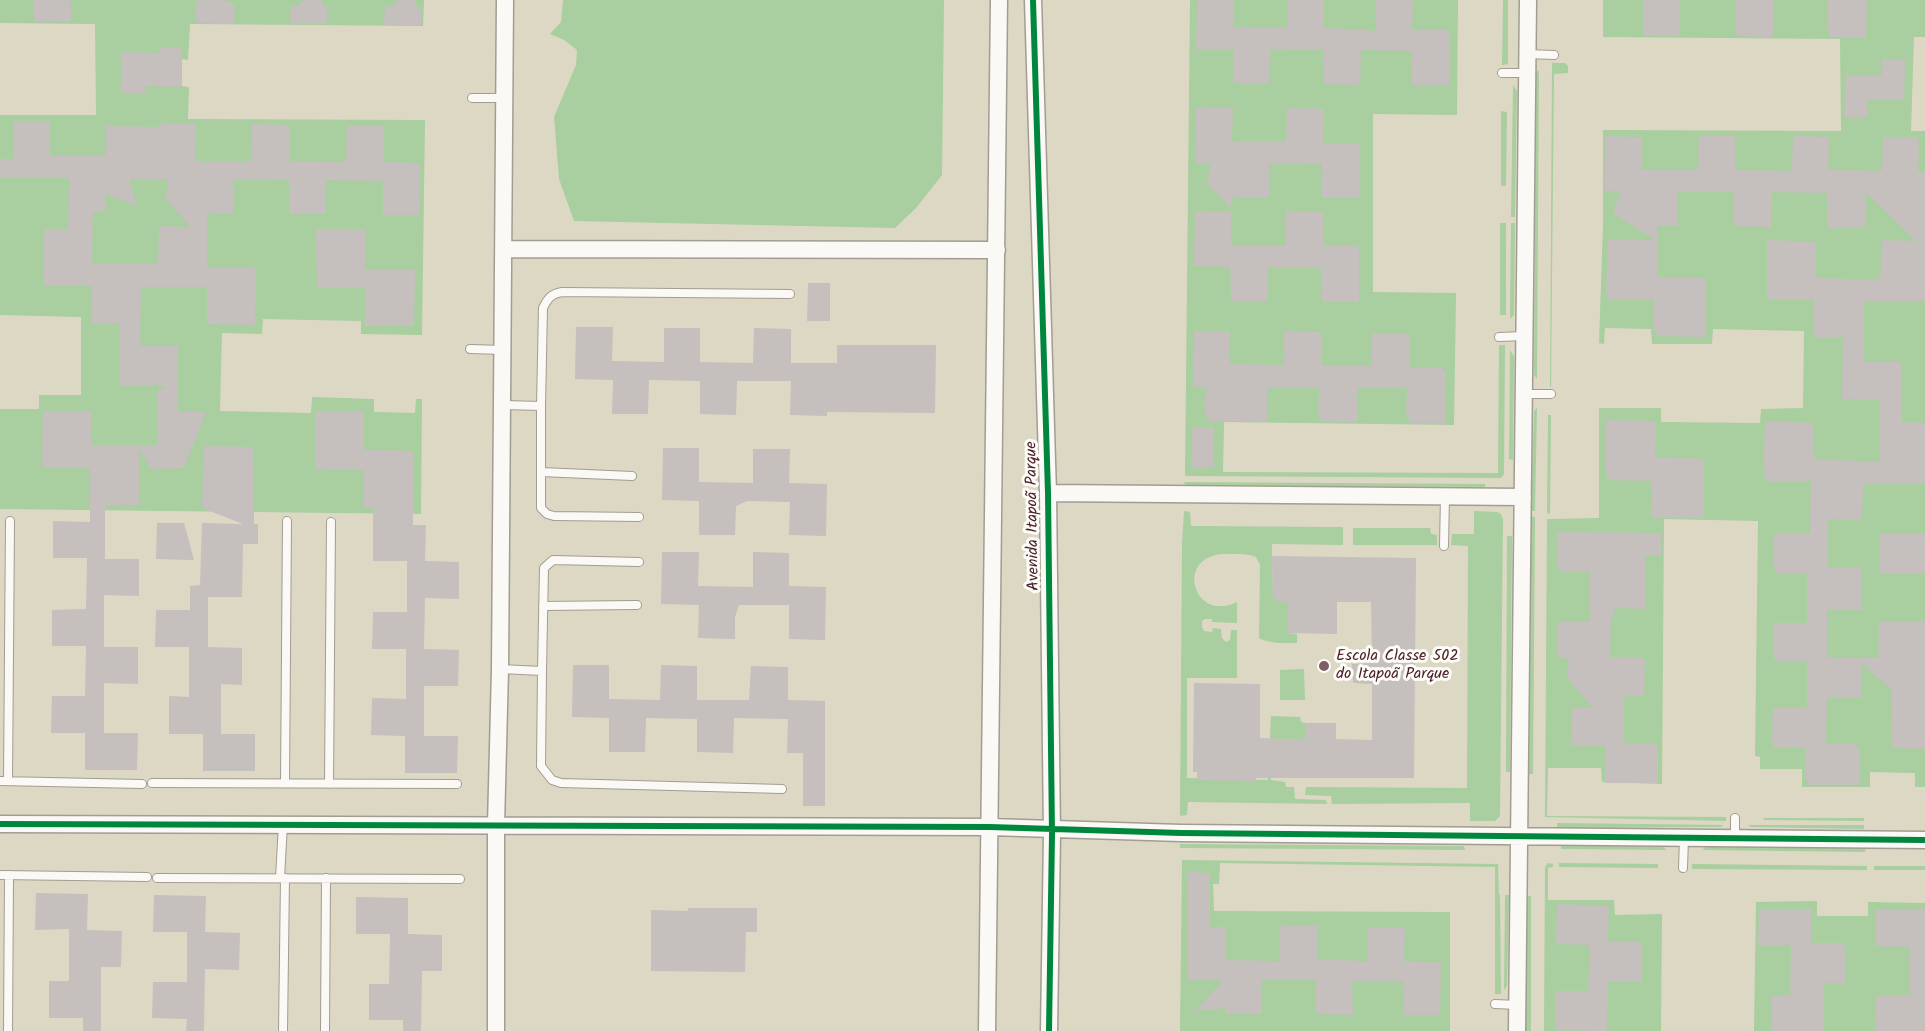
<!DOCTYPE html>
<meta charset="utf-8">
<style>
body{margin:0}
canvas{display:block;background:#dcd8c4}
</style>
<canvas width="1925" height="1031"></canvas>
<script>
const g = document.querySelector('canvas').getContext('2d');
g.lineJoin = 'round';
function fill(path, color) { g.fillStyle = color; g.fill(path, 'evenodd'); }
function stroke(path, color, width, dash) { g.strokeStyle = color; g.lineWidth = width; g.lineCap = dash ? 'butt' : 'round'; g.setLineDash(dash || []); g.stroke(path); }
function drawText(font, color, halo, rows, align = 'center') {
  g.font = font + ' Kalam,sans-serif'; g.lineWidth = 6; g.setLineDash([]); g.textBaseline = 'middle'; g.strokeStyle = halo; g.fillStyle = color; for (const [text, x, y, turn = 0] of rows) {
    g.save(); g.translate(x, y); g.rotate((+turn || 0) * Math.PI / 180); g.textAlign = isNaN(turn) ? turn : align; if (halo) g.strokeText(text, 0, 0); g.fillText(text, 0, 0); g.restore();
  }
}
const green = new Path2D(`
 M0 0H424L423 26 190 24 188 60 181 59 180 86 189 87 188 119 425 120 422 335 361 334V321L263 319 262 334 222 333 220 411 311 413 312 397 374 399V412L415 413 416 399H422L421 514 0 509V409H39V395H81V317L0 315V115H96L95 24 0 23Z
 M563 0H944L942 175 916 208 895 228 574 221 559 179 554 117 576 65 577 50 564 40 550 34 561 22Z
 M1190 0H1458L1457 115 1373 114V292L1456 293 1454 425 1224 422 1223 472 1498 473 1499 345H1505L1504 474 1501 478 1185 476Z
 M1503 0H1508V64L1502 65Z
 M1603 0H1925V37H1914L1911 131H1925V787H1915V773L1870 772V787H1802V769H1760V757L1755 756 1758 521 1664 519 1662 784 1602 782 1601 768H1548L1547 816 1726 817V821L1545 817 1547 519 1599 518V408H1661V422L1760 423 1761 409 1803 408 1804 331 1713 329 1712 344H1652L1651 329 1605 328 1604 344 1599 343 1603 225V130L1841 131 1840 39 1603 37Z
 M1552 63H1565L1568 66V73L1554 74 1551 387H1550Z
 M1539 70 1537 379 1534 375 1536 72Z
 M1513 85 1517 91 1515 217H1511Z
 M1501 111 1507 112 1506 186H1501Z
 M1500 223H1506V315H1500Z
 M1511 223H1515L1514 315 1510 319Z
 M1510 350 1514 357 1513 460 1509 459Z
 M1537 408 1535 511H1531L1534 411Z
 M1548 415H1551L1550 514 1547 513Z
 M1184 482 1485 484V487L1185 485Z
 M1184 511 1190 512 1191 526 1343 527V545L1272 544 1273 598 1288 601V633L1297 634V643C1285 643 1270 644 1259 638L1260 565 1256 557C1249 554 1241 554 1233 554 1171 549 1192 625 1237 602V623L1212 622V619H1205L1202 621V627L1204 631 1212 632 1213 628 1221 629 1222 638 1226 642 1230 640 1231 630H1237V678H1187V778L1268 780 1271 716 1300 717 1301 722 1305 723V740L1271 739V780L1285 782 1286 787H1294L1295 799 1326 800 1327 804 1188 802 1187 815 1180 816 1182 544Z
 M1474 511 1497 512 1501 514 1503 520 1500 816 1495 821H1470V803L1332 804 1331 796 1305 795 1306 787 1467 788 1468 546 1451 545 1452 534H1474Z
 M1531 516 1535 517 1533 774H1529Z
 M1353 528H1430L1431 534 1437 535V545H1353Z
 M1507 536H1512L1510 772H1506Z
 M1304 669 1305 700H1280V670Z
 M1763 818H1864V821L1764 820Z
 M1557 823 1723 825 1721 827 1557 828Z
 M1748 825H1864V829L1751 827Z
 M1180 844 1464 846 1465 850 1180 848Z
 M1561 845 1663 847 1667 850 1561 849Z
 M1706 847 1866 848 1865 852 1702 850Z
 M1182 860 1498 864 1499 894 1500 895 1501 994H1495V867L1220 863 1219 884H1213L1214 911 1450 912V1031H1180Z
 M1548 863 1553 864V867L1548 868V900H1614L1615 915 1662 914 1661 1031H1544L1545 867Z
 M1559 863 1658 864V868L1559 867Z
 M1692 864 1867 866V870L1692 869Z
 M1874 866H1925V870H1874Z
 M1505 895H1509L1507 986 1504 990Z
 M1526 896H1531V1031H1525Z
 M1817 901V916H1868V902L1925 903V1031H1754L1756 902Z`);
const building = new Path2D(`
 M33 0H69V4H71V22L34 21Z
 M203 0H225V2H232V5H235L234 24 198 23V19H196V1Z
 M305 0H322V6H327V24H290L291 6H300V2H305Z
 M399 0H416V7H421V25H384L385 6 394 7V2H399Z
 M1197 0H1234V27L1287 28 1288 0H1324V28L1369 30 1376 32V0H1413L1412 29 1447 30V33H1449V85H1412L1411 51 1361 50 1360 85 1324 84 1323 50 1270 49V84L1233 83V49H1196Z
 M1643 0H1680V36L1643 35Z
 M1736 0H1773V37L1736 36Z
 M1828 0H1867L1866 38 1830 37V30H1828Z
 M160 47 182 48V87L145 86V93H122L121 91V52L161 53Z
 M1882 59 1905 60 1904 100H1867V117H1844L1846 76H1882Z
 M1196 107 1233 108 1232 141H1286L1287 108 1324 109 1323 143 1358 144V146H1360V198H1321L1322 164 1269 163V198L1232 197 1231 207 1207 184 1211 163H1195Z
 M14 121H50V156H106V126L160 127V123L196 124 195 161H251L252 124 288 125V128L290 127 289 161 346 162 347 126H382V128H384V162L420 163 419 215H383V181L326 180V214H289V180L233 179V214L207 213V268H256L255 325 207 324V287H141L140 346H178V412H206L184 468 151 469 139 448V505H105V559H139V596L104 595V647H138V684L104 683V733H138L137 770H85V733H51L52 696H85L86 646H52V610L86 609 87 558H53V521L90 522V468H42L43 411H91V445H157V391L166 386H157V380L154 386H119L120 323H92V286H44V229H68L69 178H0V159H13ZM129 179H168L166 199 190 227 159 226 158 264H92L93 212H105L106 194 137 206Z
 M1605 136 1641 137V170H1698L1699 136H1735V170L1792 171 1793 136 1829 137 1828 170 1882 171 1883 137H1919L1918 171H1925V301H1864V362H1901L1902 422 1925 423V483H1863L1862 520 1828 519V568H1862V610H1827V658H1878L1879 622H1925V749L1892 748 1891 744 1892 690 1861 663V698H1827L1826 744H1857L1856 748H1860V785H1808V779H1805V748H1774V743H1772L1773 708H1807V661H1775V658H1773V623H1807V573H1776V568H1774V533H1810L1811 482H1765V476H1763L1765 421 1812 423V426H1814V459L1879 462 1880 402 1879 400 1842 399 1843 338H1815V333H1813L1814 300H1767V240L1816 242V278L1880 280 1882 240 1916 241 1865 192V227H1827V193L1772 192 1771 227 1734 226V192H1678V226H1657V277L1702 278V280H1706L1705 337 1657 336V332L1653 331 1654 299H1608V294H1606L1608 239 1655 240 1613 213 1621 191H1604Z
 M1195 211 1231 212V245L1286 246V211L1323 212V245L1357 246V249H1359V302H1322L1321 267H1268V301H1231L1230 267 1194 266Z
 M316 229H366L365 269 415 270 414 326H365V288H317Z
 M808 283H830V321H807Z
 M576 327H613L612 361 664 362V328H700V362L753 363 754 328 791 329V363H837V345H936L935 413 827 412V416L790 415 791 381H737L736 415 700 414V381L649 380 648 414H612L613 380 575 379Z
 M1194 331H1230V364L1283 365 1284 331 1320 332V335H1322V366H1371L1372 333 1408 334 1409 336V367L1443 368V371H1446V423H1409V418H1406L1407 388H1358V422H1321V417H1318L1319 388 1267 387V421H1208L1204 406 1207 387H1193Z
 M315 411H363V414L364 413V450L413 451V525H426L425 561 459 562V599L425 598 424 649 459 650 458 686H424V736H458L457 773H405V736L371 735 372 698 406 699V649H372L373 612H407V561H373V507H364V470L315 469Z
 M1606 420 1654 421 1656 424 1655 457 1701 459V462L1704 461V518H1651L1652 481 1607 480V474H1605Z
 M1192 427H1214V467H1191Z
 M204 446 252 447V450H254V524H258V544H243L242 597H208V647L242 648V685L221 684V734H255V771H203V734H169V696L189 697V647H155L156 610H190V586L200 585 202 523 243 524 202 508Z
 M663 448H699V482L753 483V449H790L789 483 827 484 826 536 789 535 790 502 747 501 736 506 735 535H699V501L662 500Z
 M157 523H184L194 560 156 559Z
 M1557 532 1661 533V556H1645V609L1616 608 1611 620 1610 657H1642V660H1645L1644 696H1624V743L1656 744 1658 747V783H1605V746H1571L1572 707 1593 708 1567 678 1569 659 1557 657V622H1590V571H1559V568H1557Z
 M1880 533 1925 534V574H1879Z
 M662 552H699L698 586 753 587V552L789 553V586L826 587 825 640 789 639V605H739L735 617V639L698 638 699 605 661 604Z
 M1272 556 1416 558 1414 778H1256V781L1197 780V772H1193L1194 683 1260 684V738L1305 740V723H1336V739L1372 740V684L1353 683 1352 664 1372 663 1371 602H1337V634L1288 633V601H1276V599H1273Z
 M573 665H609V699L660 700 661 665 697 666V700H749L751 666 788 667V700L825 701V806H803V753H787L788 719 734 718 733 753 697 752V719L646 718 645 752H609V718L572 717Z
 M1188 872 1210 873V927H1225V960L1280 961V928H1282V925L1317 926V959L1363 961 1368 962V927L1405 928 1404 961 1441 963 1440 1015H1404L1403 981H1352L1353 1015 1316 1014V980H1262V1014H1225V1008L1195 1011 1223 980H1188Z
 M36 893 88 894 87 930 122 931 121 967H101V1031H83V1018H49V981H69V929L35 930Z
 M154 895 206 896 205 932 240 933 239 970 205 969 204 1031H186L187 1019 152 1018 153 982H187V932H153Z
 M356 897 408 898V934L442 935V971H422L421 1031H403V1020H369V984H389L390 934H356Z
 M1557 904 1609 906 1608 941 1641 942 1642 982H1608L1607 1031 1555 1030V991H1588L1590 945 1556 944Z
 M688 908H757V932H746L745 972 651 971V910L688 911Z
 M1759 909H1811V943H1842V946H1845V983H1824V1031H1772V995L1790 996 1791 945 1758 946Z
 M1876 910H1925V1031H1875L1876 995H1910V947L1876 946Z`);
const lane = new Path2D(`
 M1527 54 1554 55
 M1502 73H1527
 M472 98H505
 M1499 337 1524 336
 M470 349 503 350
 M1524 394H1551
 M503 405 541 406 543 308C548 298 551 294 562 292L790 294
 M541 406V508L547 514 554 516 639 517
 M541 472 632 476
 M1444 546 1445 496
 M543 606 637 605
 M500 669 542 671 544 568 553 560 639 562
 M542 671 541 766 552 780 561 783 782 789
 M0 781 142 784
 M8 781 10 521
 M152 783 457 784
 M285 783 287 521
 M329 784 331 522
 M1735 818V838
 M1683 868 1684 838
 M0 875 147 877
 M157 878 460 879
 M280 878 283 824
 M1495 1004 1518 1005
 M8 1031 9 875
 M283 1031 285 878
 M325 1031 326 878`);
const street = new Path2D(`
 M1033 0 1048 493 1052 834 1049 1031
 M504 249 997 250
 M1048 493 1523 497
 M0 824 990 827 1181 833 1925 840
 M496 1031V825L500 669 505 0
 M987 1031 999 0
 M1517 1031 1528 0`);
const cycleway = new Path2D(`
 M1033 0 1048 493 1052 834 1049 1031
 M0 824 990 827 1181 833 1925 840`);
const markers = [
 [1324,666,6,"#7d6061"]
];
const streetNames = [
 ["Avenida Itapoã Parque",1034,516,-91]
];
const poiNames = [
 ["Escola Classe 502",1336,657],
 ["do Itapoã Parque",1336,675]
];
fill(green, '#a9ce9f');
fill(building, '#c5bfbd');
stroke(lane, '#a39c92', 10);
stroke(street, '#a39c92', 19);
stroke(lane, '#faf9f6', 8);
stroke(street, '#faf9f6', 16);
stroke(cycleway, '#00873e', 6);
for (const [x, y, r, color] of markers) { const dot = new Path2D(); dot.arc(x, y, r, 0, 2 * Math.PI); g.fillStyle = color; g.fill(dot); stroke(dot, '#fdfcf7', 2); }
drawText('16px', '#4a1f2b', '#fdfcf7', streetNames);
drawText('16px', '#4a1f2b', '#fdfcf7', poiNames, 'left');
</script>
